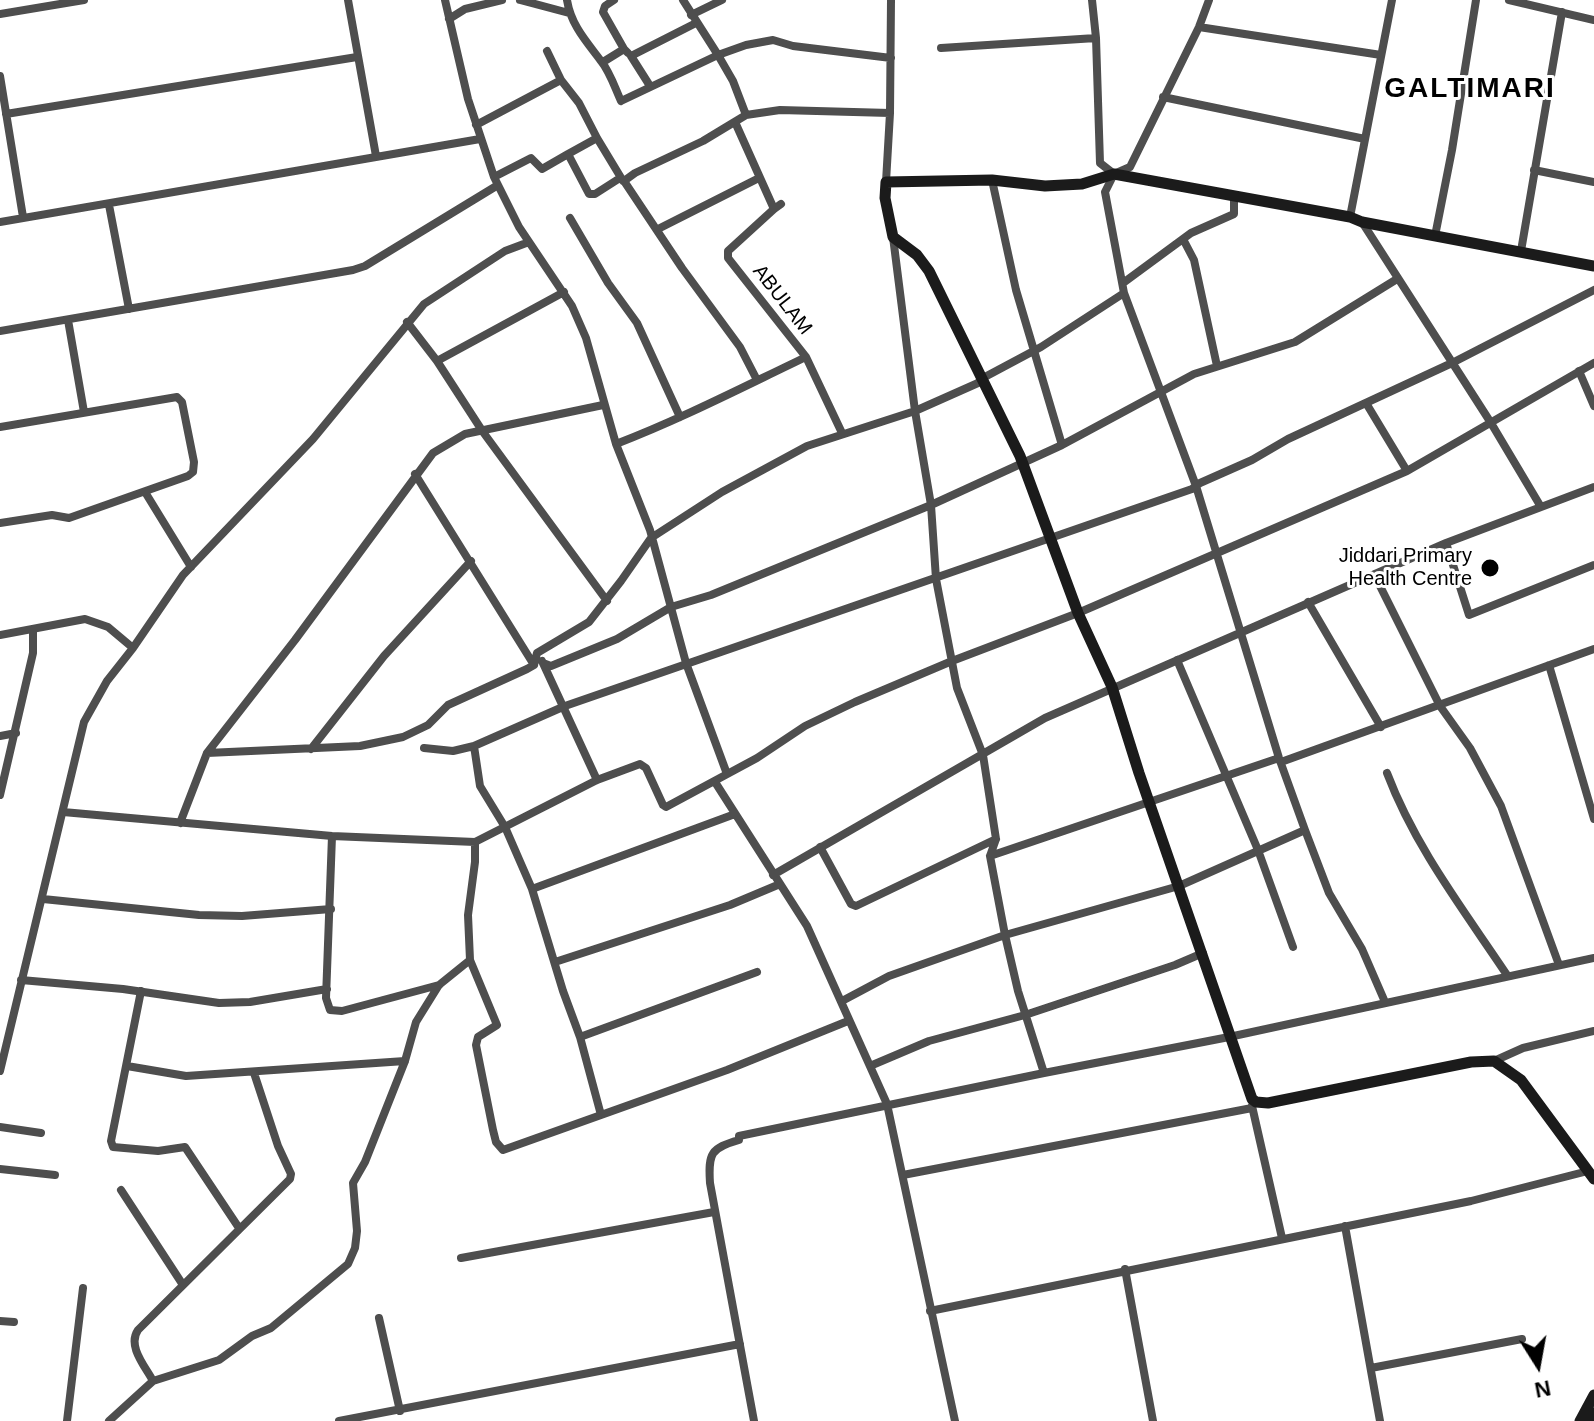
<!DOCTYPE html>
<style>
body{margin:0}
#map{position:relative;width:1594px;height:1421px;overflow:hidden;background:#fff;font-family:Helvetica,sans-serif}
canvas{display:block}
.north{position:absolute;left:1498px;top:1325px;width:80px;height:80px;-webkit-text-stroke:6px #fff;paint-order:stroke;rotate:169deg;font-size:22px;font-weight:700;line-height:32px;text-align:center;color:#000}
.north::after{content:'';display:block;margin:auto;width:28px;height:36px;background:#000;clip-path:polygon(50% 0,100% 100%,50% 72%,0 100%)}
</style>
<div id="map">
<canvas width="1594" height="1421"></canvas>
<div class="north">N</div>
</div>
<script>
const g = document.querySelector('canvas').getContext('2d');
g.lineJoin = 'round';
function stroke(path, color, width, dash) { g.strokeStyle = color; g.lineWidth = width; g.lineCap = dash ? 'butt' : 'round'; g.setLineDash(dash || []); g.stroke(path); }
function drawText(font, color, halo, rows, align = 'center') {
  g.font = font + ' Helvetica,sans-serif'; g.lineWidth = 6; g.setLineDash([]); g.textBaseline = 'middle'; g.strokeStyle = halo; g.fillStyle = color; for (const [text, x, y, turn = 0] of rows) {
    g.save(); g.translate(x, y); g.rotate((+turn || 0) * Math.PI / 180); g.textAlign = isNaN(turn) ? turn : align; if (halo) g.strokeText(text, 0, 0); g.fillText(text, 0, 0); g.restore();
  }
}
const street = new Path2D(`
 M348 0 376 156
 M445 0 468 99 494 177 519 227 572 306 586 338 616 444 650 530 686 663 727 774
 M520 0 569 13
 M567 0C571 25 586 41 601 61 610 72 615 88 621 101L718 55 746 45 773 40 793 46 891 58
 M614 0 605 6 603 12 624 49
 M683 0 718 55 733 81 746 115
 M1092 0 1096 38 1100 163 1114 174
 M1209 0 1199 27 1130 167 1114 174 1105 192 1124 293 1196 486 1279 758 1305 830 1329 893 1362 949 1385 1002
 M1509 0 1594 20
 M0 14 84 0
 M691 15 722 0
 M449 19 465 9 502 0
 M1199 27 1381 55
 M941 48 1096 38
 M547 51 561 80 579 103 597 138 623 181
 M603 62 624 49 628 53
 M0 76 23 217
 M650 86 631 56 696 23
 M1163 97 1365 139
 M6 114 357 57
 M735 122 774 209 781 204
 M476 125 561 80
 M568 154 597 138
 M1534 170 1594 182
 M494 177 531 158 542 169 568 154 589 194H595L620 178
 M992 180 1016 290 1062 445
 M886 182 890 113 891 0
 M109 205 129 309
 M774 209 728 251V258L806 357 842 433
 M1350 217 1392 0
 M570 218 608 283 637 323 680 417
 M0 222 480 139
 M1362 222 1491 423 1541 507
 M658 229 759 178
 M1435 236 1452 150 1476 0
 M893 237 915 411 931 505 936 579 957 688 983 755 996 839 990 856 1005 935 1018 991 1044 1073
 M1183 239 1194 260 1217 366
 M1521 251 1562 12
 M1123 283 1191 233 1234 214V195
 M68 320 84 412
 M407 322 437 361 483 432 607 601
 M0 331 353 270 365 266 498 185
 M437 361 564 292
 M1579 371 1594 406
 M757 380 740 347 682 268 624 181 635 173 703 141 746 115 780 110 890 113
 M1366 403 1407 471
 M0 427 177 397 182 402 194 462 193 472 188 476 69 518 52 515 0 523
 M616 444C681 419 743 387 806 357
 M415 474 534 665
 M145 492 191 567
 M1446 543 1469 615 1594 565
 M1375 576 1440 706 1470 748 1501 806 1559 965
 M1308 602 1381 727
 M0 635 85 619 108 627 133 648
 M1177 660 1258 850 1293 947
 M542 661 597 780
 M543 663 551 666 617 639 671 607 711 595 931 505 1062 445 1194 374 1295 342 1397 279
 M1549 665 1594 819
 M0 736 16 733
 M474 746 565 706 1192 489 1200 483 1252 460 1288 439 1452 363 1594 290
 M424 748 453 751 474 746 480 786 505 827 532 889 563 991 580 1037 601 1115
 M311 749 384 656 471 561
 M207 753 295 640 433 453 465 434 603 405
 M1281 762 1594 649
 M1387 773C1415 847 1463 909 1507 975
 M715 782 807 926 887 1104 955 1421
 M0 795 33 653V629
 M63 812 332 836 475 842 597 780 640 764 646 768 663 805 666 807 757 758 805 726 855 702 952 661 1078 613 1407 471 1594 363
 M180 823 207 753 360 746 403 737 428 725 448 705 527 669 534 665 537 653 589 622 621 581 651 538 722 492 807 446 915 411 978 383 981 379 1041 347 1124 293
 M332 836 326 998 330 1010 342 1011 439 985
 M820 847 851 904 856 906 996 839
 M990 856 1279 758
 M773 875 1045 718 1446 543 1594 487
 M532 889 735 814
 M43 899 199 915 242 916 331 909
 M470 960 497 1025 478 1037 476 1045 493 1130 496 1142 503 1150 727 1070 848 1021
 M555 962 730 905 780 884
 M21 980 123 989 219 1003 250 1002 327 989
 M141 991 111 1141 113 1147 158 1151 185 1147 239 1228
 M842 1001 889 976 1005 935 1179 886 1305 830
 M580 1037 757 972
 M1494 1061 1523 1048 1594 1031
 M127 1066 186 1076 405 1061
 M870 1066 929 1041 1025 1015 1175 965 1203 953
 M0 1071 84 722 107 681 133 648 183 575 313 439 424 304 505 251 529 242
 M1252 1106 1282 1238
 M0 1127 41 1133
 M0 1169 55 1175
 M903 1175 1252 1108
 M121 1190 183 1285
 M1345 1226 1380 1421
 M461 1258 714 1212
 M1125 1269 1153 1421
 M930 1311 1471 1201 1588 1171
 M379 1318 400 1411
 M0 1321 14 1322
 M1371 1368 1522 1339
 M153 1381C145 1366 127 1346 138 1330L290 1179 291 1174 278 1146 254 1073
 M67 1421 83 1288
 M109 1421 153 1381 219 1360 252 1336 271 1328 348 1264 355 1248 357 1231 353 1183 365 1162 405 1061 416 1022 439 985 470 960 468 915 475 862V842
 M339 1421 740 1344
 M754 1421 710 1183C708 1153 711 1148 739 1140V1136L1044 1073 1229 1037 1594 958`);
const secondary = new Path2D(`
 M1594 266 1362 222 1350 217 1114 174 1082 184 1045 186 992 180 886 182 885 198 893 237 917 255 929 271 1020 456 1078 613 1112 687 1139 773 1252 1099 1256 1102 1268 1103 1471 1062 1494 1061 1521 1080 1594 1179
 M1580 1421 1594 1395
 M1590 1421 1594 1413`);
const markers = [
 [1490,568,10,"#000"]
];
const streetNames = [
 ["ABULAM",782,300,52]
];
const poiNames = [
 ["Jiddari Primary",1472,556],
 ["Health Centre",1472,579]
];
const districtNames = [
 ["GALTIMARI",1470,89]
];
stroke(street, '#4e4e4e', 8);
stroke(secondary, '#1b1b1b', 11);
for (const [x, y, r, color] of markers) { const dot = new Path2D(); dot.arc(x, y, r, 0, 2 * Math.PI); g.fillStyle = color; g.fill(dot); stroke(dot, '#fff', 3); }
drawText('20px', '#000', '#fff', streetNames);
drawText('20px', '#000', '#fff', poiNames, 'right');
g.letterSpacing = '2px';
drawText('bold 28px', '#000', '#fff', districtNames);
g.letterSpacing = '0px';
</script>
